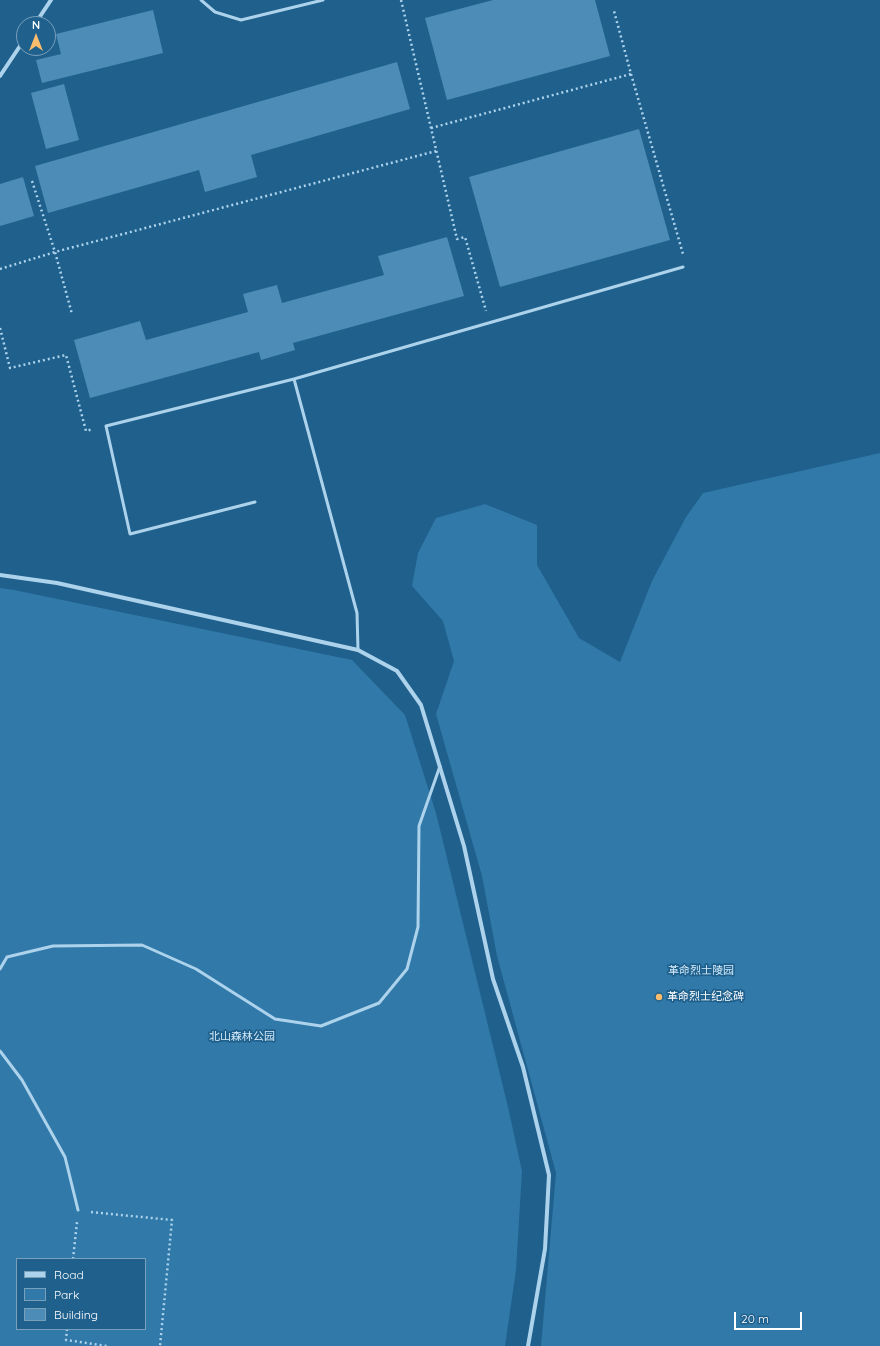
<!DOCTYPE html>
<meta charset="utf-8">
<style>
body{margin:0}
#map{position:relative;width:880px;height:1346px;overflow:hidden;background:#1f608d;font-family:Quicksand,sans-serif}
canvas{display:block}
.legend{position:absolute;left:16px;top:1258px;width:130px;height:72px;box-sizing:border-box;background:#1f608d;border:1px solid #79a0bb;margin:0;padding:5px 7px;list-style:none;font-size:12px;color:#fff}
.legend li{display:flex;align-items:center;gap:8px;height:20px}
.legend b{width:20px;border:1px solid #79a0bb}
.north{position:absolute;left:16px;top:16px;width:40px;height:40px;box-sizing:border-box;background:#1f608d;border:1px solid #79a0bb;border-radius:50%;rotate:0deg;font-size:11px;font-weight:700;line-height:16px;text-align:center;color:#fff}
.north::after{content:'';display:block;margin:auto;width:14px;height:18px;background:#fabc6d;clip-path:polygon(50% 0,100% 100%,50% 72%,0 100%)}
.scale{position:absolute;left:734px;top:1312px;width:68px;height:18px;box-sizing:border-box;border:2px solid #fff;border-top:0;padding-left:5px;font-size:12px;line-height:14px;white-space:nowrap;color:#fff;-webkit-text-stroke:3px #1f608d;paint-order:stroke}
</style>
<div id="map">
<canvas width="880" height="1346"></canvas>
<ul class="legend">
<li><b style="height:5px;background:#add3ec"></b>Road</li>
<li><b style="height:11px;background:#3079a9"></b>Park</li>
<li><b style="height:11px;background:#4c8cb7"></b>Building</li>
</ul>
<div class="north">N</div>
<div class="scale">20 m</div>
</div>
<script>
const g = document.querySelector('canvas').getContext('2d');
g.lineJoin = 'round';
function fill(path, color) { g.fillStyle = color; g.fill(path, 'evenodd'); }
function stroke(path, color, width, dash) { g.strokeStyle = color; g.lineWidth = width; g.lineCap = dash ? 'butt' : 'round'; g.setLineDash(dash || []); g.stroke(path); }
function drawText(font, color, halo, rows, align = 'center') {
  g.font = font + ' Quicksand,"Noto Sans SC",sans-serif'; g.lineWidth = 3.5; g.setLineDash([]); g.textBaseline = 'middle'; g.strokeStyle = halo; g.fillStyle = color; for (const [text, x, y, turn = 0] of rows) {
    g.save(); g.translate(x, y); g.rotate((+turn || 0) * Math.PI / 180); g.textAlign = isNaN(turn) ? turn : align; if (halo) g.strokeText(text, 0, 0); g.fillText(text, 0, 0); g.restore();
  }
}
const green = new Path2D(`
 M880 453V1346H541L556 1173 497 956 482 876 436 714 454 661 443 621 412 586 418 553 436 518 485 504 537 525V565L579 638 620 662 652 581 686 517 703 493Z
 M0 588 14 590 352 660 405 715 436 813 508 1107 522 1171 516 1270 505 1346H0ZM17 1259H145V1329H17Z`);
const building = new Path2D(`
 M493 0H595L610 56 447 100 425 18Z
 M153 10 163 53 42 83 36 60 61 54 56 34Z
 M397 62 410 109 251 155 257 177 205 192 199 170 48 213 35 166Z
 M64 84 79 140 46 149 31 93Z
 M639 129 670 240 500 287 469 177Z
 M23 177 34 216 0 226V184Z
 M447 237 464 296 293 343 295 350 261 360 259 352 90 398 74 340 140 321 146 340 248 312 243 294 277 285 282 303 384 275 378 256Z`);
const path = new Path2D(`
 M401 0 457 239 465 237 486 311
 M631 74 683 254
 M431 128 631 74 614 11
 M32 181 55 252 72 314
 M0 269 55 252 436 151
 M0 328 10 368 66 355 86 431 93 429
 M91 1212 172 1220 160 1346
 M73 1259 77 1222
 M67 1329 66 1340 107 1346`);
const service = new Path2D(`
 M201 0 215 12 241 20 323 0
 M294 379 683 267
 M255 502 130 534 106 426 294 379 357 613 358 650
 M0 969 7 957 53 946 142 945 196 969 275 1019 321 1026 379 1003 407 969 418 927 419 826 440 766
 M0 1051 22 1080 65 1157 78 1210`);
const minor = new Path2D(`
 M35 24 51 0
 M0 76 24 40
 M0 575 57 583 358 650 397 671 421 705 464 846 493 979 523 1067 549 1175 545 1249 528 1346`);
const markers = [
 [659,997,4,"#fabc6d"]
];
const parkNames = [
 ["革命烈士陵园",701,971],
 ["北山森林公园",242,1037]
];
const poiNames = [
 ["革命烈士纪念碑",667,997]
];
fill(green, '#3079a9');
fill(building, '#4c8cb7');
stroke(path, '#add3ec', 2.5, [2, 3]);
stroke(service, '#add3ec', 3);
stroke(minor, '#add3ec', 4);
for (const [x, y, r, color] of markers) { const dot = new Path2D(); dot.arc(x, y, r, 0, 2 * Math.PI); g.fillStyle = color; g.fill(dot); stroke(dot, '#1f608d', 1.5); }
drawText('11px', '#d2eaf9', '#1f608d', parkNames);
drawText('11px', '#fff', '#1f608d', poiNames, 'left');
</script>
